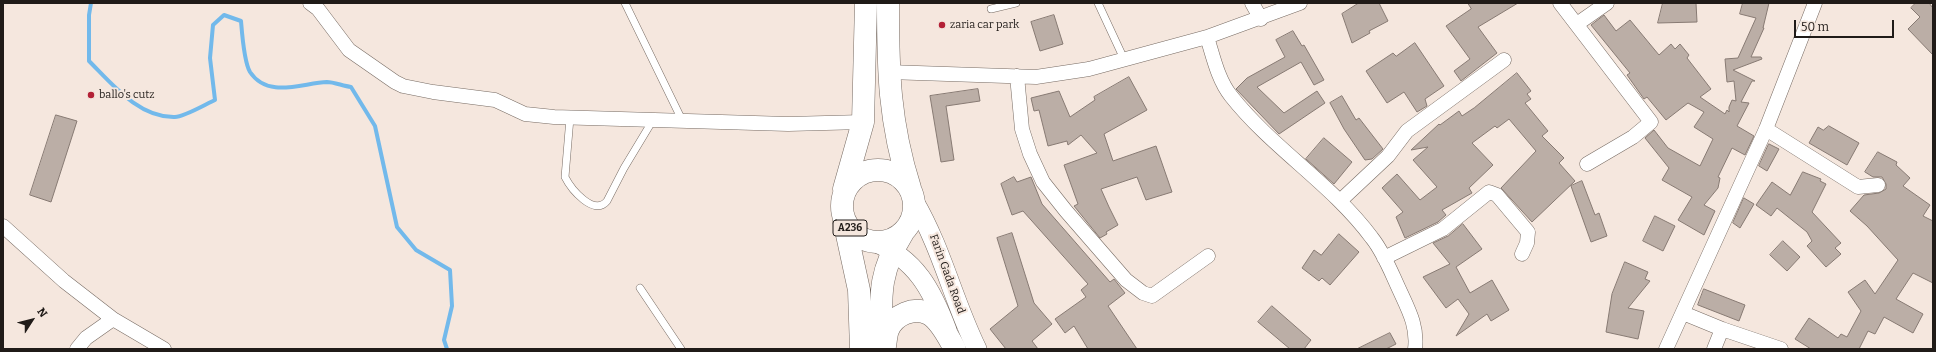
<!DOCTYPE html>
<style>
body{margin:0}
#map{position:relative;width:1936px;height:352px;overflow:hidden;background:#f5e7de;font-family:Bitter,serif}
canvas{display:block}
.frame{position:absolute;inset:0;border:4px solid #201b18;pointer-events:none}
.north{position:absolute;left:12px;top:300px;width:40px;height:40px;-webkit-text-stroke:3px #f5e7de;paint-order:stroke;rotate:54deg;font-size:11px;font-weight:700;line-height:16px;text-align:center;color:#201b18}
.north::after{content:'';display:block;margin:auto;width:14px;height:18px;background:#201b18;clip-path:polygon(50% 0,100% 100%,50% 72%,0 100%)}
.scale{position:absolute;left:1794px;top:20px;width:100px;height:18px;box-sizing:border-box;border:2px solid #201b18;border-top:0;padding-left:5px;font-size:12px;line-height:14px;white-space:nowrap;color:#201b18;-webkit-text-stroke:3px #f5e7de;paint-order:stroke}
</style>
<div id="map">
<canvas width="1936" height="352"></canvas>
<div class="frame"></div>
<div class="north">N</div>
<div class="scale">50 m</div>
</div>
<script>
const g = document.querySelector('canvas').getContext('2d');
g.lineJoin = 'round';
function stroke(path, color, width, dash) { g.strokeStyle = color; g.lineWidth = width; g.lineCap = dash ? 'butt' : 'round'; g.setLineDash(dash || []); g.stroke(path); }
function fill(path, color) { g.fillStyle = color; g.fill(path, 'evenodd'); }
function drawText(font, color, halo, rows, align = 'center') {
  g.font = font + ' Bitter,serif'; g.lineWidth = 4; g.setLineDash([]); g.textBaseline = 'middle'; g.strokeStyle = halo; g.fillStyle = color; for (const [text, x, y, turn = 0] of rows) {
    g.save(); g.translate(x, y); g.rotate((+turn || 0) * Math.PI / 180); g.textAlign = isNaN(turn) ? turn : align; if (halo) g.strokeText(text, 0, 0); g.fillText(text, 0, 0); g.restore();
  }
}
const stream = new Path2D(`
 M91 3 89 15V61C112 84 139 118 175 117 184 117 206 104 215 100L210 58 213 25 224 15 241 21C242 33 244 62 250 72 268 99 302 83 327 82 334 82 343 86 351 87L375 126 397 227 416 250 450 270 452 306 444 340 447 349`);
const building = new Path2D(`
 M1359 3H1379L1388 21 1369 31 1370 33 1352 43 1342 14Z
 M1468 3H1518L1478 27 1497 53 1461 81 1454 71 1470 59 1446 26 1471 9Z
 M1663 3H1696L1697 22 1658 23Z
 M1743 3H1769L1763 28H1764L1751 57H1761L1762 59 1733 70 1755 81H1752L1741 102 1749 103 1737 126 1754 136 1745 155 1732 148 1718 177 1720 178 1718 188 1704 205 1715 211 1704 235 1678 220 1692 197 1662 180 1669 168 1645 138 1654 130 1668 148 1700 166 1713 139 1694 127 1704 112 1688 103 1666 120 1647 97 1644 99 1627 75 1630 73 1591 25 1604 15 1616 31 1630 20 1659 55 1671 44 1675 49 1680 44 1689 55 1687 58 1711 89 1700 97 1725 114 1727 110 1729 112V107L1732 100 1736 101 1734 81 1727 82 1725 59 1738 58 1756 18 1740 14Z
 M1916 3H1929L1933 8V55L1908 29 1920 17 1911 8Z
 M1054 15 1063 44 1040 51 1031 22Z
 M1293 31 1302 46 1304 45 1324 80 1314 85 1301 62 1257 87 1284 113 1317 91 1325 103 1279 134 1236 89 1247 78 1285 57 1276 40Z
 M1415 43 1444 86 1425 99 1427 106 1417 112 1404 92 1387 103 1366 71 1393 53 1396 56Z
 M1517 73 1531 91 1527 94 1531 99 1525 103 1548 131 1542 136 1564 158 1559 163 1575 181 1532 222 1501 188 1536 151 1509 119 1497 128 1495 126 1472 143 1493 165 1469 188 1472 193 1442 210 1446 215 1438 222 1405 238 1396 217 1403 212 1382 188 1397 174 1420 200 1437 187 1413 160 1428 147 1411 150 1439 124 1440 125 1459 111 1462 116 1474 108Z
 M1129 77 1147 110 1104 134 1113 161 1156 146 1172 192 1146 200 1137 177 1101 189 1109 207 1118 225 1106 232 1107 234 1100 238 1074 206 1078 204 1064 165 1097 153 1081 135 1068 145 1067 141 1048 146 1039 110 1034 111 1031 98 1059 91 1070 117 1095 100 1094 97Z
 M978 89 980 101 946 106 954 160 941 162 930 96Z
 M1342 96 1356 120 1359 118 1383 149 1372 159 1365 160 1344 129 1330 103Z
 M56 115 77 121 51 202 30 195Z
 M1829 126 1859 143 1847 165 1809 143 1818 127 1823 130Z
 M1324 138 1352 162 1334 184 1306 159Z
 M1769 144 1779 149 1767 171 1759 166Z
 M1878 152 1897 162 1896 165 1910 178 1903 186 1930 205 1923 216 1933 221V283L1913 273 1896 299 1923 314 1913 333 1884 317 1875 334 1868 331 1859 349H1811L1795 339 1809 318 1838 338 1841 334 1847 337 1861 311 1848 292 1865 280 1875 294 1898 260 1867 226 1850 211 1864 195 1879 193 1886 189V184L1882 177H1873L1865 172Z
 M1803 172 1821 179 1820 181 1826 184 1812 212 1841 243 1835 248 1841 254 1826 267 1807 246 1812 241 1807 232 1777 208 1771 216 1756 205 1772 182 1790 195Z
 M1014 177 1017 182 1031 177 1042 204 1110 282 1114 279 1125 293 1108 306 1137 349H1088L1074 326 1065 333 1055 319 1086 297 1081 290 1088 284 1023 211 1012 215 1001 184Z
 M1582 181 1595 215 1599 213 1607 236 1591 242 1571 186Z
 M1744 198 1754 204 1740 228 1733 223Z
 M1655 216 1675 226 1663 251 1643 241Z
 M1463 224 1482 249 1456 267 1470 293 1492 280 1509 310 1491 321 1487 314 1456 336 1469 314 1458 299 1446 308 1423 277 1450 264 1433 243 1448 236Z
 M1012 233 1034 303 1052 324 1032 341 1038 349H1006L990 329 1018 306 997 238Z
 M1339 234 1359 252 1330 285 1322 278 1319 281 1302 268 1314 250 1321 255Z
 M1783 241 1800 257 1787 271 1770 255Z
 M1625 262 1648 272 1645 279 1650 281 1628 308 1644 311 1638 339 1606 332 1612 294Z
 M1704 289 1745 305 1739 321 1698 305Z
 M1272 306 1311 340 1304 349H1290L1258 322Z
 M1390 333 1396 344 1386 349H1357Z`);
const lane = new Path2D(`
 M625 3 682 120
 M1098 3 1124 59
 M991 9 1016 3
 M570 118 565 177C571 189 594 217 607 201L624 168 653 120
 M640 288 681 349`);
const street = new Path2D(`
 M310 3 318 9 349 50 395 82 403 86 433 92 495 100 525 114 554 117 788 124 863 122
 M1252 3 1261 19
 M1560 3 1651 122 1633 137 1587 164
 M1577 24 1607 3
 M1207 37C1213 56 1218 80 1231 96 1273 149 1332 184 1372 238 1384 253 1391 272 1399 289 1408 309 1418 326 1415 349
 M888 72 1036 77 1089 69 1207 37 1300 3
 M1017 76 1022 129 1030 154 1043 182 1066 211 1126 280 1143 293 1152 296 1208 256
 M1766 129 1858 187 1878 185
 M1340 201 1388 156 1407 131 1504 60
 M3 226 64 281 113 319 164 349
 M1384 258 1443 229 1489 192 1497 195 1528 232 1527 243 1522 254
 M1683 313 1722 329 1781 349
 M77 349 86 338 113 319
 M1666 349 1766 129 1815 3
 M1714 349 1722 329`);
const secondary = new Path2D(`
 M914 201C942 249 953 300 977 349
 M874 242C916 259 932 290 947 330`);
const highway = new Path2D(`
 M888 3C888 71 889 122 910 188
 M842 206a36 36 0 1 1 72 0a36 36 0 1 1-72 0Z
 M844 189 863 122 866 3
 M844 221 859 290 861 349
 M885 346C886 341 886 335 888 330 894 315 914 306 929 314 941 321 948 337 955 349
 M882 349C881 299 876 276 904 231`);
const markers = [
 [942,25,4,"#b32136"],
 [91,95,4,"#b32136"]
];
const shields = [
 [850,228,34]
];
const shieldNames = [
 ["A236",850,228]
];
const poiNames = [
 ["zaria car park",950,25],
 ["ballo's cutz",99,95]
];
const streetNames = [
 ["Farin Gada Road",947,274,70]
];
stroke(stream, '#72b9eb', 4);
fill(building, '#bbaea6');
stroke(building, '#877a73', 1);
stroke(lane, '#776b63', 8);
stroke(street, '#776b63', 15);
stroke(secondary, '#776b63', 20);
stroke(highway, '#776b63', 23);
stroke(lane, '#fff', 7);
stroke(street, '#fff', 14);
stroke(secondary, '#fff', 19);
stroke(highway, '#fff', 22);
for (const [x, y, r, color] of markers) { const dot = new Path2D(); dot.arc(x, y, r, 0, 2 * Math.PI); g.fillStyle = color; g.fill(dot); stroke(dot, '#f5e7de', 1.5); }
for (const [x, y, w] of shields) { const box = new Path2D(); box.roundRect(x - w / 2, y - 8, w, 16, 3); g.fillStyle = '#f5e7de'; g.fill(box); stroke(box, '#201b18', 1); }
drawText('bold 10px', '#201b18', null, shieldNames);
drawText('11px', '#201b18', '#f5e7de', poiNames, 'left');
drawText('11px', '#201b18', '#f5e7de', streetNames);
</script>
